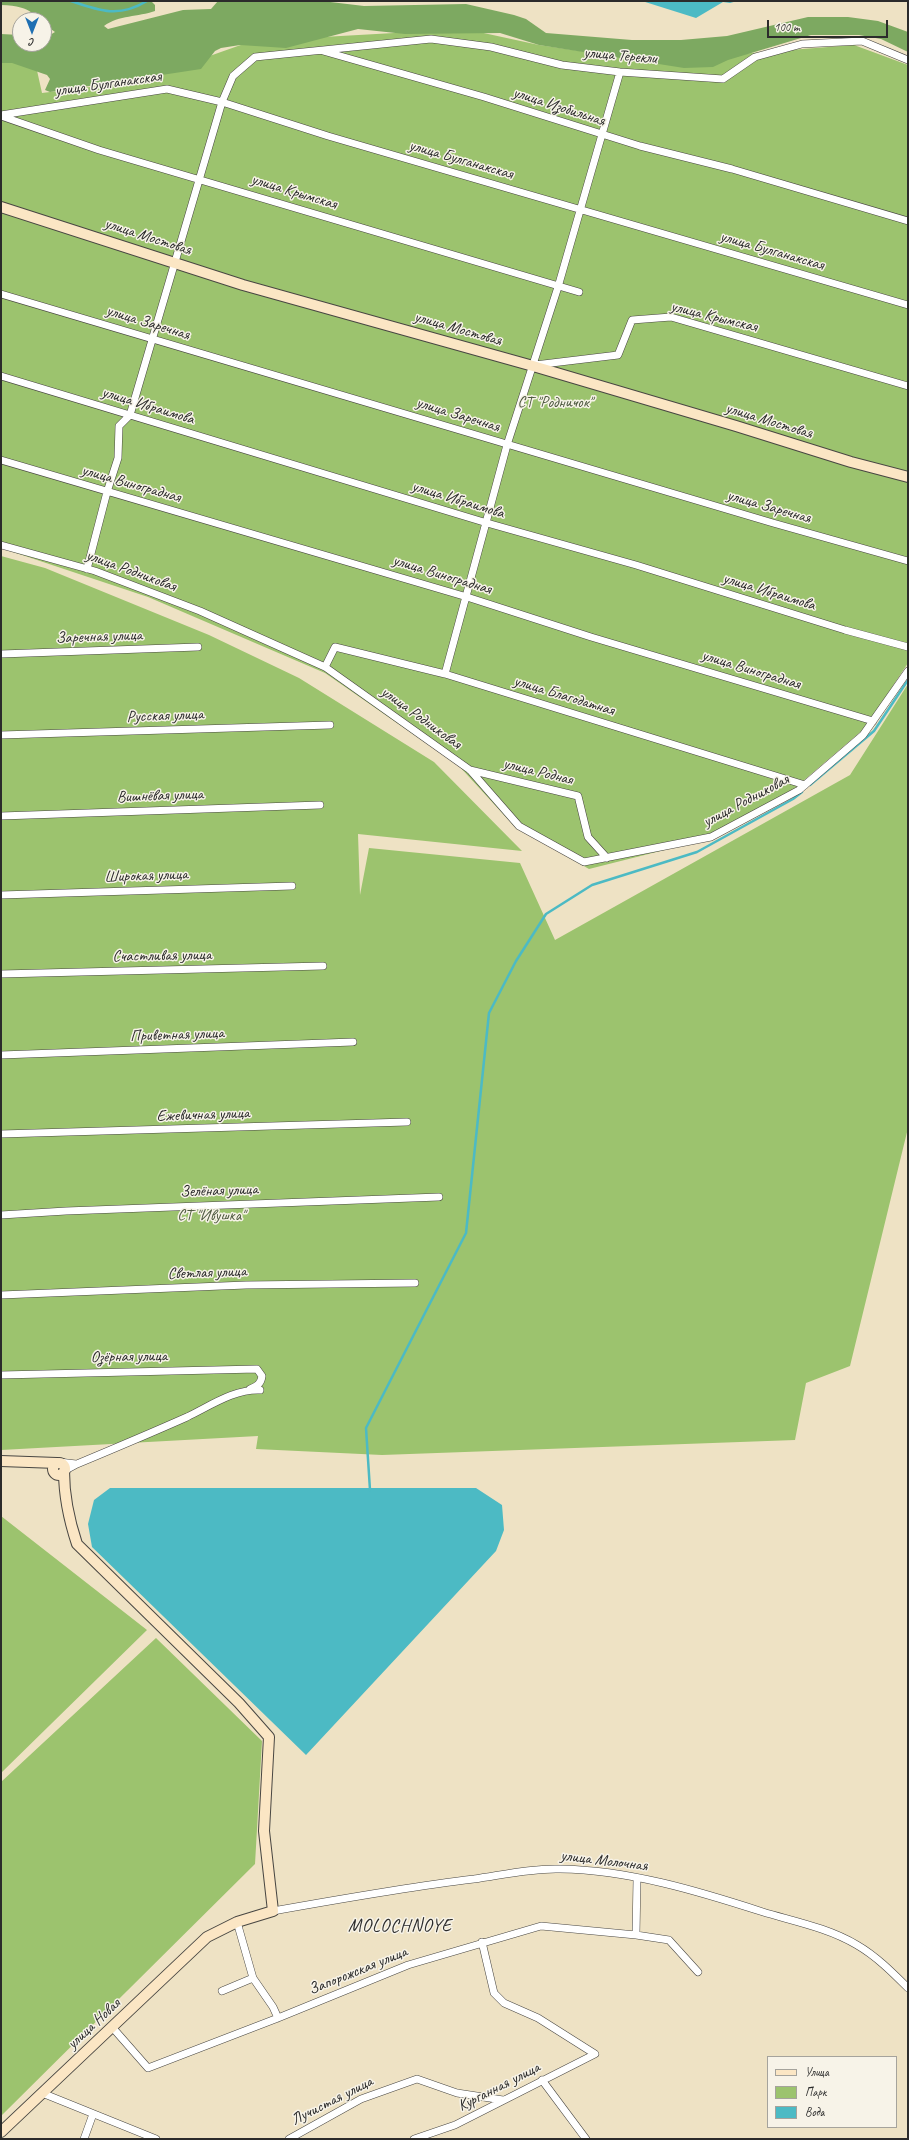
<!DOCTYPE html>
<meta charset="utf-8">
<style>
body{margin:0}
#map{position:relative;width:909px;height:2140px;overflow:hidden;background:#eee2c4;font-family:Caveat,sans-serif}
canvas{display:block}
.frame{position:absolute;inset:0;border:2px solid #2b2b2b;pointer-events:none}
.legend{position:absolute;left:767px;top:2056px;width:130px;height:72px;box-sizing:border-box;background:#f7f3e8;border:1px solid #a5a39c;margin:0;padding:5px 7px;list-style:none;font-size:12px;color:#2b2b2b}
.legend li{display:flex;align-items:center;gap:8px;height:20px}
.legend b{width:20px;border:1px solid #a5a39c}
.north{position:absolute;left:12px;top:12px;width:40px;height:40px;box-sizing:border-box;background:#f7f3e8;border:1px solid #a5a39c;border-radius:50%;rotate:180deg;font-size:11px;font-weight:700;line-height:16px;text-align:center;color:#2b2b2b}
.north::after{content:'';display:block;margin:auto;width:14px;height:18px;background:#1f6fb2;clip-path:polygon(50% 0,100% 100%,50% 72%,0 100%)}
.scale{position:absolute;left:767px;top:20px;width:121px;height:18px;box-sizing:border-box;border:2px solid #2b2b2b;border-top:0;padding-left:5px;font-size:12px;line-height:14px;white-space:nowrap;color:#2b2b2b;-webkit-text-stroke:3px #f7f3e8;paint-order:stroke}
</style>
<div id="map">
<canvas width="909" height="2140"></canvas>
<div class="frame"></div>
<ul class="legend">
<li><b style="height:5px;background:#fbe6c4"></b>Улица</li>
<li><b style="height:11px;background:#9cc36e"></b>Парк</li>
<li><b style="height:11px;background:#4cbac4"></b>Вода</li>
</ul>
<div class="north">С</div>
<div class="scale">100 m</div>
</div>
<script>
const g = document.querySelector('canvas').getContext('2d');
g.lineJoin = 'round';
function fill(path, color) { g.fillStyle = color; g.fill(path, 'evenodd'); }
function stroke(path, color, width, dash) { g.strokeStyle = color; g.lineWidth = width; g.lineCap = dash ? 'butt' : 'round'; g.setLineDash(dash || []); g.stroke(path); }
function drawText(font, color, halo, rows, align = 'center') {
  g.font = font + ' Caveat,sans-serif'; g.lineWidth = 3; g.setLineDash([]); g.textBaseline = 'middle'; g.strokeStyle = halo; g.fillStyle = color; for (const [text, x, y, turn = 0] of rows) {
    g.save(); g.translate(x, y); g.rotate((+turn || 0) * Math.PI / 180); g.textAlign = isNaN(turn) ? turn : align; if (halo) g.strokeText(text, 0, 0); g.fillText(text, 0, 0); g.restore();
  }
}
const green = new Path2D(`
 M465 29 539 45 649 61 854 45 908 65V663L865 728 789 793 716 837 589 869 515 827 459 766 325 673 148 597 1 548V54L32 48 42 93 139 81 252 41Z
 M1 556 45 568 209 635 299 678 434 762 522 851 358 834 360 895 369 848 520 863 555 940 850 775 908 684V1128L850 1366 806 1383 795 1440 382 1455 256 1449 258 1436 1 1450Z
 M1 1516 147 1630 1 1773Z
 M156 1638 262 1741 255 1864 1 2116V1782Z`);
const forest = new Path2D(`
 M1 1H151L155 5V11C138 17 119 15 104 26L108 29 183 10 211 9 218 1H322L364 6 466 4 514 15 526 19 546 33 632 40H681L727 36 808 17H848L878 21 908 32V52L881 39 859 35H811L728 60 713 67 684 68 539 45 500 33 405 34 358 29 286 48 240 45 221 48 215 51 201 69 50 92 45 90 50 79 47 75 12 63H1V34L20 35V44H44V35H50L55 32C32 16 35 6 1 5Z`);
const water = new Path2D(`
 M642 1H737L730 3 723 2 696 18Z
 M110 1488H476L502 1505 504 1530 496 1551 306 1755 92 1547 88 1524 94 1500Z`);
const stream = new Path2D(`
 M71 1C100 11 119 18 147 1
 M810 785 874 731 908 680
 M370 1490 366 1428 466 1233 489 1013 516 961 546 914 592 885 697 852 793 799 802 792`);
const street = new Path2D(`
 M323 51 484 97 640 146 732 169 908 221
 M1 115 167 89 222 102 328 136 908 305
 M1 116 99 150 579 292
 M1 294 773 523 908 561
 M535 365 618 355 632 320 671 317 908 386
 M1 376 487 523 636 565 845 630 908 647
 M1 460 467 597 591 637 873 721
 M1 545 95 571 200 611 325 667 470 770 519 826 584 862 711 837 799 790 863 735 908 671
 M87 569 107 492 118 458 119 426 130 415 222 102 233 76 255 57 431 39 491 47 562 65 620 72 723 79 755 57 802 44 862 41 908 60
 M1 654 198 647
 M325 667 335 647 445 674 805 785
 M445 674 507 445 558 287 620 72
 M1 735 330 725
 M470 770 578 796 588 837 607 858
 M1 816 320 805
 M1 895 292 886
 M1 974 323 966
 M1 1055 353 1042
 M1 1134 407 1122
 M1 1215 66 1211 439 1197
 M1 1295 246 1285 415 1283
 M1 1375 257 1369 262 1376C261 1384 257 1386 250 1389
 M59 1462 76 1464
 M64 1471 77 1464C113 1449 151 1433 187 1417 210 1406 234 1389 260 1390
 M273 1911C340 1899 407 1887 474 1879 502 1875 532 1868 560 1869 629 1870 698 1891 763 1912 793 1921 829 1928 857 1945 876 1956 892 1972 908 1988
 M237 1922 253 1978 273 2007 278 2018
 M636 1935 637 1879
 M222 1991 253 1978
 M112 2027 148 2068 278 2018 408 1965 541 1926 636 1935 669 1940 698 1972
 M542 2080 586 2139
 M42 2093 156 2139
 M84 2139 93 2114
 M289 2139 361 2099 417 2079 457 2093 503 2100
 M414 2139 455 2125 595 2054 538 2018 504 2003 494 1993 482 1942`);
const secondary = new Path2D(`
 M1 207 243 285 533 366 736 426 851 462 908 477
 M1 1461 57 1463
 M53 1469a6 6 0 1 1 12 0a6 6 0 1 1-12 0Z
 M1 2132 207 1937 237 1922 273 1911 264 1831 269 1737 239 1703 77 1544C69 1520 64 1497 64 1471`);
const streetNames = [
 ["улица Терекли",620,56,5],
 ["улица Булганакская",108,84,-8],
 ["улица Изобильная",559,107,18],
 ["улица Булганакская",461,160,16],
 ["улица Крымская",294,192,17],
 ["улица Мостовая",148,237,18],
 ["улица Булганакская",772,251,16],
 ["улица Крымская",714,317,14],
 ["улица Заречная",148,323,17],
 ["улица Мостовая",458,329,16],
 ["улица Ибраимова",148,406,17],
 ["улица Заречная",458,415,17],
 ["улица Мостовая",769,421,17],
 ["улица Виноградная",131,484,16],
 ["улица Ибраимова",458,500,17],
 ["улица Заречная",769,507,16],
 ["улица Родниковая",131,571,20],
 ["улица Виноградная",442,575,17],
 ["улица Ибраимова",769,592,17],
 ["Заречная улица",99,637,-2],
 ["улица Виноградная",751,670,17],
 ["улица Благодатная",564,696,17],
 ["Русская улица",165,716,-2],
 ["улица Родниковая",421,718,36],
 ["улица Родная",538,772,14],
 ["Вишнёвая улица",160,796,-2],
 ["улица Родниковая",746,801,-28],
 ["Широкая улица",146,876,-2],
 ["Счастливая улица",162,956,-1],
 ["Приветная улица",177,1035,-2],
 ["Ежевичная улица",203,1115,-2],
 ["Зелёная улица",219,1191,-2],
 ["Светлая улица",207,1273,-2],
 ["Озёрная улица",129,1357,-1],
 ["улица Молочная",604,1861,7],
 ["Запорожская улица",358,1971,-22],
 ["улица Новая",94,2024,-43],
 ["Курганная улица",499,2087,-27],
 ["Лучистая улица",332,2101,-27]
];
const parkNames = [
 ["СТ \"Родничок\"",555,403],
 ["СТ \"Ивушка\"",211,1216]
];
const quarterNames = [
 ["MOLOCHNOYE",400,1926]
];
fill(green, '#9cc36e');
fill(forest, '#7da961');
fill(water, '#4cbac4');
stroke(stream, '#4cbac4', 2.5);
stroke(street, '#484642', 8);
stroke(secondary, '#484642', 12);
stroke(street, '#fff', 7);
stroke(secondary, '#fbe6c4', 10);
drawText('16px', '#2b2b2b', '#f7f3e8', streetNames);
drawText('16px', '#4d593f', '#f7f3e8', parkNames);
g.letterSpacing = '1px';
drawText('18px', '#2b2b2b', '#f7f3e8', quarterNames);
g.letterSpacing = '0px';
</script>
